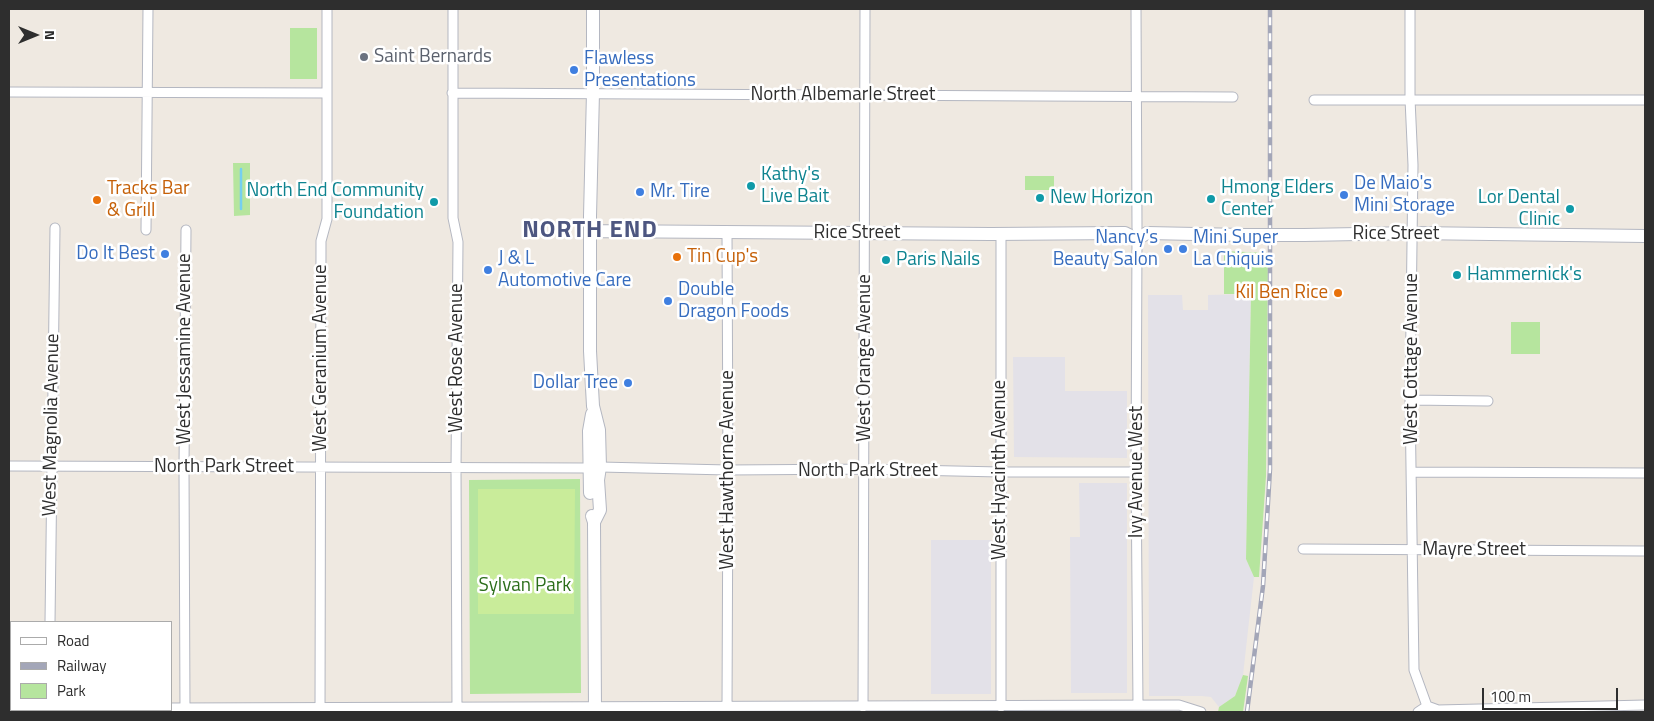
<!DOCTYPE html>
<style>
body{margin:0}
#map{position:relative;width:1654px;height:721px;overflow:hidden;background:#efe9e1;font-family:"Titillium Web",sans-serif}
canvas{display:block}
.frame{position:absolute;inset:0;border:10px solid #2e2e2e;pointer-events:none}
.legend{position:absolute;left:10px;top:621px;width:162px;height:90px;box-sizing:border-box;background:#fff;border:1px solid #ababab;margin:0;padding:6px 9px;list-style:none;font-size:15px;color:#2e2e2e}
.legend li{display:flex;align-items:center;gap:10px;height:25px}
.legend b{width:25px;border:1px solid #ababab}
.north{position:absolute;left:10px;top:10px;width:50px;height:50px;-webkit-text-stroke:4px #fff;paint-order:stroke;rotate:90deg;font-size:14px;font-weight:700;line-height:20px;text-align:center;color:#2e2e2e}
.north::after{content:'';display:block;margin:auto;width:18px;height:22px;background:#2e2e2e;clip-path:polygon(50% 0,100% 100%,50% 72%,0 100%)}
.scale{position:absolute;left:1482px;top:688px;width:136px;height:22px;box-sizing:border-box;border:2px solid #2e2e2e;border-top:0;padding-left:6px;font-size:15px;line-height:18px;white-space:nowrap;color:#2e2e2e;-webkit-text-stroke:4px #fff;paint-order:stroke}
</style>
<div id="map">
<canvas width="1654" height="721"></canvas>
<div class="frame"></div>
<ul class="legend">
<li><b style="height:6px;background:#fff"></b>Road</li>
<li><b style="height:6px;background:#a3a6b8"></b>Railway</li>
<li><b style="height:14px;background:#b6e59e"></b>Park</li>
</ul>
<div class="north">N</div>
<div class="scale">100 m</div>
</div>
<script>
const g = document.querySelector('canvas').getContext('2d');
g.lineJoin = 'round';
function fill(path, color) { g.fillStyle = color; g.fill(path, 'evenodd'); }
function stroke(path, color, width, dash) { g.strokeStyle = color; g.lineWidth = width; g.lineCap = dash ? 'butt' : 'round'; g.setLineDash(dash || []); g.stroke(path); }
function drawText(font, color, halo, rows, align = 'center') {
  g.font = font + ' "Titillium Web",sans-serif'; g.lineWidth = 5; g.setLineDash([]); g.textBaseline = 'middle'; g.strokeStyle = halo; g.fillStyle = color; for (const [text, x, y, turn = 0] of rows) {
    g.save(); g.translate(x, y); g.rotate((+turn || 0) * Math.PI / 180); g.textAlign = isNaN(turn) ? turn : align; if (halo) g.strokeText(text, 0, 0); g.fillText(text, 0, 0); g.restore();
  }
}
const industrial = new Path2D(`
 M1251 294 1246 559 1254 577 1243 675 1235 696 1219 707 1211 697 1202 696H1149L1148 295H1182L1183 310H1208V295Z
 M1013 357H1065V391H1127V458L1014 457Z
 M1079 483H1127V693H1071L1070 537H1080Z
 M931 540H991V694H931Z`);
const green = new Path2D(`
 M290 28H317V79H290Z
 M233 163H250V215L234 216Z
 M1025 176H1054V190H1025Z
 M1224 251 1268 253 1266 476 1259 577H1254L1246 559 1251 294H1224Z
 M1511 322H1540V354H1511Z
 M580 479 581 693 470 694 469 480Z
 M1243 675 1248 676 1243 712H1218L1219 707 1235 696Z`);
const pitch = new Path2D(`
 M478 489H575L574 614H478Z`);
const stream = new Path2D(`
 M241 169V209`);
const street = new Path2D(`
 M453 9V218L458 242 456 468 457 712
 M1136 9 1137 228
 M1410 9V99L1413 165 1410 400 1414 670 1427 706
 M9 92 327 93
 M452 93 1233 97
 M1314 100H1645
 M146 230 148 9
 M727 232 728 470 727 707
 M1137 239 1136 472 1138 705
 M1410 400 1488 401
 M9 466 588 468
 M600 467 728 470 865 469 1000 472H1136
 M1412 472 1645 473
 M1303 549 1645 551
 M50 622 55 228
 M863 707 865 9
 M1001 707V234
 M9 708H11
 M171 708 1179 705 1201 712
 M49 710V712
 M185 712 184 467 186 230
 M320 712 321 241 327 219V9
 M1418 712 1427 706 1438 710 1645 705`);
const secondary = new Path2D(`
 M593 9V92L590 216V351L593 406 599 430 600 467 598 480 600 510 594 522
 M590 231 991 234 1125 233 1137 239 1147 233 1244 235
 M1304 235 1413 233 1645 236
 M590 493 589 431 592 414
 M592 516 594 522 595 712`);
const rail = new Path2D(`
 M1247 712 1263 586 1270 469V9`);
const secondaryBridge = new Path2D(`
 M1244 235H1304`);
const markers = [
 [364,57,5,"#6b7280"],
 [574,70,5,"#3f7fe0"],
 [751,186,5,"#0f9aa8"],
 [640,192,5,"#3f7fe0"],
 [1344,195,5,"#3f7fe0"],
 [1040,198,5,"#0f9aa8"],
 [1211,199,5,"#0f9aa8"],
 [97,200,5,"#e8710a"],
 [434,202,5,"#0f9aa8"],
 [1570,209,5,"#0f9aa8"],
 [1168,249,5,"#3f7fe0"],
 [1183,249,5,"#3f7fe0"],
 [165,254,5,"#3f7fe0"],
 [677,257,5,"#e8710a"],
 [886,260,5,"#0f9aa8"],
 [488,270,5,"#3f7fe0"],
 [1457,275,5,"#0f9aa8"],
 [1338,293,5,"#e8710a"],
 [668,301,5,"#3f7fe0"],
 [628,383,5,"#3f7fe0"]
];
const worshipNames = [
 ["Saint Bernards",374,57]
];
const shopNames = [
 ["Flawless",584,59],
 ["Presentations",584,81],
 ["De Maio's",1354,184],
 ["Mini Storage",1354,206],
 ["Mr. Tire",650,192],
 ["Nancy's",1158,238,"right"],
 ["Beauty Salon",1158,260,"right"],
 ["Mini Super",1193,238],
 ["La Chiquis",1193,260],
 ["Do It Best",155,254,"right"],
 ["J & L",498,259],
 ["Automotive Care",498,281],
 ["Double",678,290],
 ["Dragon Foods",678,312],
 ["Dollar Tree",618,383,"right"]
];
const streetNames = [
 ["North Albemarle Street",843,95],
 ["Rice Street",857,233],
 ["Rice Street",1396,234],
 ["West Jessamine Avenue",185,349,-90],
 ["West Geranium Avenue",321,358,-90],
 ["West Rose Avenue",457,358,-90],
 ["West Orange Avenue",865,358,-90],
 ["West Cottage Avenue",1412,359,-90],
 ["West Magnolia Avenue",52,425,-89],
 ["North Park Street",224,467],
 ["West Hawthorne Avenue",728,470,-90],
 ["West Hyacinth Avenue",1000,470,-90],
 ["North Park Street",868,471],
 ["Ivy Avenue West",1137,472,-90],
 ["Mayre Street",1474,550]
];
const cultureNames = [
 ["Kathy's",761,175],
 ["Live Bait",761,197],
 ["Hmong Elders",1221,188],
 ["Center",1221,210],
 ["North End Community",424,191,"right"],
 ["Foundation",424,213,"right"],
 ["New Horizon",1050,198],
 ["Lor Dental",1560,198,"right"],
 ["Clinic",1560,220,"right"],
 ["Paris Nails",896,260],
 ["Hammernick's",1467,275]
];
const foodNames = [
 ["Tracks Bar",107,189],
 ["& Grill",107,211],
 ["Tin Cup's",687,257],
 ["Kil Ben Rice",1328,293,"right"]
];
const parkNames = [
 ["Sylvan Park",525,586]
];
const districtNames = [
 ["NORTH END",590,231]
];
fill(industrial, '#e3e1e8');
fill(green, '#b6e59e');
fill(pitch, '#c9ec9a');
stroke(stream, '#75cff0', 2.5);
stroke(street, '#b4b7c1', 11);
stroke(secondary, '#b4b7c1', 14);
stroke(street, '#fff', 9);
stroke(secondary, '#fff', 12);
stroke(rail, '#a3a6b8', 4.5);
stroke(rail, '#fff', 2.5, [8]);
stroke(secondaryBridge, '#b4b7c1', 14, []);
stroke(secondaryBridge, '#fff', 12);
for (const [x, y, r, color] of markers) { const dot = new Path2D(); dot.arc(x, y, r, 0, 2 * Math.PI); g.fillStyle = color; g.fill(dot); stroke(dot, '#fff', 2); }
drawText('19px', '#5b616d', '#fff', worshipNames, 'left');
drawText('19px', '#366cbe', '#fff', shopNames, 'left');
drawText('19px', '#2e2e2e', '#fff', streetNames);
drawText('19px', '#0d838f', '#fff', cultureNames, 'left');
drawText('19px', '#c56008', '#fff', foodNames, 'left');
drawText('19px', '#2c6e1b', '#fff', parkNames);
g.letterSpacing = '1px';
drawText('bold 24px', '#4d5680', '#fff', districtNames);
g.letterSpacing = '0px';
</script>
